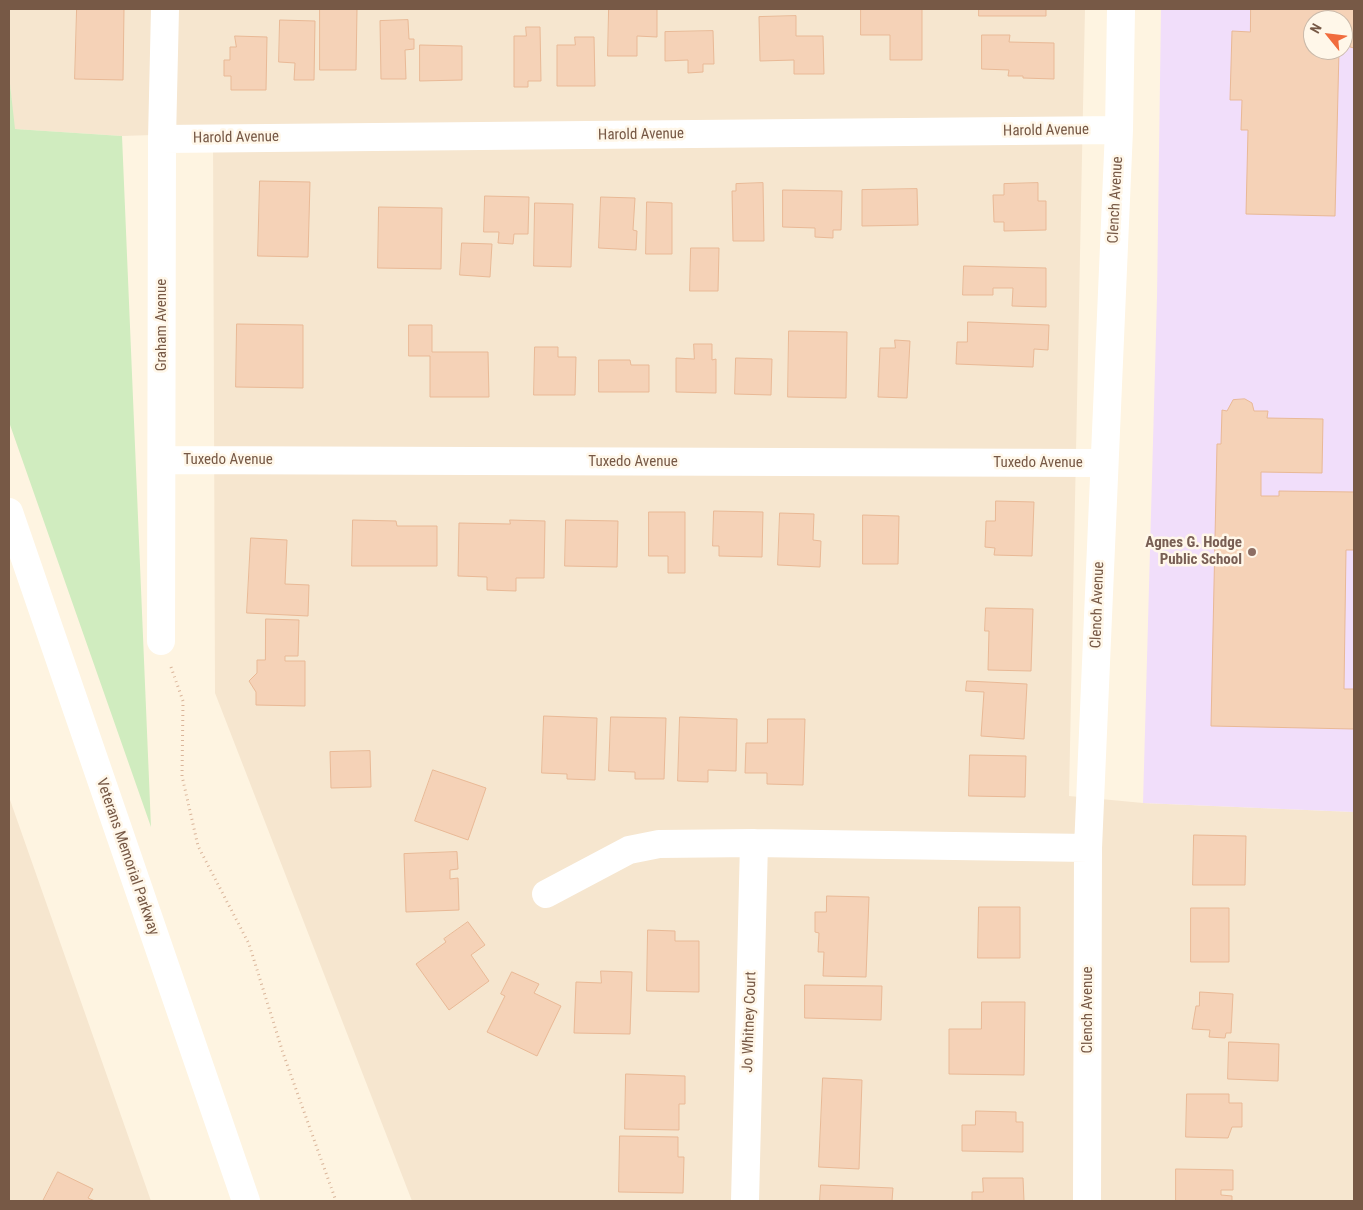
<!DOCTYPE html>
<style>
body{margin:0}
#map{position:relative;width:1363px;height:1210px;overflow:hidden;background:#fef4e1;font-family:"Roboto Condensed",sans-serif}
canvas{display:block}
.frame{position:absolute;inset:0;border:10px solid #775946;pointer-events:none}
.north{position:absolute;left:1303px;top:10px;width:50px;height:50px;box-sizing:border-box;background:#fff7e9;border:1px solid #c9b8a8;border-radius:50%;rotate:299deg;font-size:14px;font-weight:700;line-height:20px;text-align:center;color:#775946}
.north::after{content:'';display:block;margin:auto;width:18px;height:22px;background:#f16c3d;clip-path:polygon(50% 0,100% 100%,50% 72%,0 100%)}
</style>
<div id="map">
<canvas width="1363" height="1210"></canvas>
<div class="frame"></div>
<div class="north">N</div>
</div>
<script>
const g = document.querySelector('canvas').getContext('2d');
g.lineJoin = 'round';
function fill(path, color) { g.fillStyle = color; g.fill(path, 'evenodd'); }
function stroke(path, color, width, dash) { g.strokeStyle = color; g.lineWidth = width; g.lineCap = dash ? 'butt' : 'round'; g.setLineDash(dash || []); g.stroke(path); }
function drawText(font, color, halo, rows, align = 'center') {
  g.font = font + ' "Roboto Condensed",sans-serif'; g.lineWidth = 5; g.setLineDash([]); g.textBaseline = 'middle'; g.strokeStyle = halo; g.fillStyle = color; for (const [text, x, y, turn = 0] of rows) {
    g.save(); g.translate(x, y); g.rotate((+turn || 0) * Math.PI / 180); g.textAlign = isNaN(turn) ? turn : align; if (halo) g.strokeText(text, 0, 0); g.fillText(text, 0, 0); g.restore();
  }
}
const residential = new Path2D(`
 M9 9H1085L1069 796 1143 803 1354 812V1201H412L215 693 213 133 122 136 14 129 9 75Z
 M9 797 151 1201H9Z`);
const education = new Path2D(`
 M1161 9H1354V812L1143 803 1157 297ZM1313 20H1343V50H1313Z`);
const green = new Path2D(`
 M9 75 15 129 122 136 151 827 9 422Z`);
const building = new Path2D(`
 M77 9H124L123 80 75 79Z
 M320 9H357L356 70H320Z
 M609 9H657V37L637 36V56H608Z
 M861 9H922V60H890V35H861Z
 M979 9H1046V16H979Z
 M1251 9H1354V48L1350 47 1351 34H1343V20H1313V50H1339L1335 216 1246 214 1248 130H1241L1242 100H1230L1232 31 1250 32Z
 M796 16V36H823L824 74H794V60L760 61 759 17Z
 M280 20 315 21 314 80H294L295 63 279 62Z
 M408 20 409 39H414V49L405 50 406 79H381L380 21Z
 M526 27H540L541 81H528V87H514V36H526Z
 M713 31 714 64H703V72L688 73V60L665 61V32Z
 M982 35H1010L1009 42 1054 43V79L1023 78V76H1008L1009 70 982 69Z
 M235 36 267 37 266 90H231V76H224V60H230V47H236Z
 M575 37H594L595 86H557V45H575Z
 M420 45 462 46V80L420 81Z
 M260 181 310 182 308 257 258 256Z
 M763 183 764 241H733L732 191H736V184Z
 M1038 183V201H1046V230L1004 231V222H994L993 195H1004V184Z
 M917 189 918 225 862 226V190Z
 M783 190 842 191 841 230H833V238L815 237V228L783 227Z
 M485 196 529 197 528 234H514L513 244 498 243 499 232H484Z
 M601 197 635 198 633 230 637 231 636 250 599 248Z
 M647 202 672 203V254H646Z
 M535 203 573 204 571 267 534 266Z
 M379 207 442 208 441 269 378 268Z
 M462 243 492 244 490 277 460 275Z
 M691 248H719L718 291H690Z
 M964 266 1046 268V307L1012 306 1013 288H993V295H963Z
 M968 322 1049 325 1048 350 1034 349 1033 367 956 364 957 342H967Z
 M237 324 303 325V388L236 387Z
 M409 325H432V352H488L489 397H430V356H409Z
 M789 331 847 332 846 398 788 397Z
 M895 340 910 341 907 398 878 397 880 348H895Z
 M694 344H712V360L716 359V393L676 392V358L694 359Z
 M535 347H558V357H576L575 395H534Z
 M736 358 772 359 771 395 735 394Z
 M599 360H630L631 365H649V392H599Z
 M1245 399 1252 403 1254 411H1268L1267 418 1323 419 1322 473 1261 472V496H1279V491L1354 492V550H1346L1344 689H1354V729L1211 726 1217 444H1221L1222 410 1227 411 1233 400Z
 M996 501 1034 502 1032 556 994 555 995 548 985 547 986 521H995Z
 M714 511 763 512 762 557 719 556V546H713Z
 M649 512H685V573H668V556H649Z
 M780 513 814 514 813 540 821 541 820 567 778 565Z
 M863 515 899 516 898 564H863Z
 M353 520 396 521 397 526H437V566H352Z
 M510 520 545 521 544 578H516V591L487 590V577L458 576 459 523 510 524Z
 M566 520 618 521 617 567 565 566Z
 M251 538 287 540 285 584 309 585 308 616 247 613Z
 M986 608 1033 609 1031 671 988 670 989 631H985Z
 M266 619 299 620 298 656H285V661H305V706L256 705V692L249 681 257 673V660H265Z
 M967 681 1027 684 1024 739 981 736 984 692 966 691Z
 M544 716 597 718 595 780 567 779V774L542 773Z
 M611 717 666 718 664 779H635V772L609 771Z
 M680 717 737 719 736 771 708 770V782L678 781Z
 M768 719H805L803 785 767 784V773H745L746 743H767Z
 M370 751 371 787 331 788 330 752Z
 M970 755 1026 756 1025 797 969 796Z
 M433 770 486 788 468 840 415 821Z
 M1194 835 1246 836 1245 885H1193Z
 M457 852 458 869 450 870V879L458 878 459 910 406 912 404 854Z
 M827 896 869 897 866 977 823 976 824 952H818L819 933 815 932V912H826Z
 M979 907H1020V958H978Z
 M1191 908H1229V962H1191Z
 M468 922 485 945 471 955 489 981 449 1010 416 964 446 942 444 939Z
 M648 930 675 931V941H699V992L647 991Z
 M601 971 632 972 630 1034 574 1033 576 982 601 983Z
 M512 972 539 984 534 993 561 1006 537 1056 487 1032 505 996 501 994Z
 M805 985 882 986 881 1020 805 1018Z
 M1200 992 1233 994 1231 1033H1226L1225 1038 1209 1037 1210 1030 1192 1029 1196 1006H1199Z
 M982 1002H1025L1024 1075 949 1074V1029H981Z
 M1229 1042 1279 1044 1278 1081 1228 1079Z
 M626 1074 685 1076V1104H679V1130L625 1129Z
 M823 1078 862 1080 859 1169 819 1167Z
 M1187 1094H1229V1103H1242V1127H1232L1228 1138 1186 1137Z
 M976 1111 1016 1112V1122H1023V1152L962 1151V1125H975Z
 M620 1136 678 1137V1157H684L683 1193 619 1192Z
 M1176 1169 1233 1170V1190H1221V1195L1232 1196V1201H1176Z
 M58 1172 93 1189 88 1198 95 1201H43Z
 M983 1178H1023L1024 1201H972V1192H983Z
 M821 1185 893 1188 892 1201H820Z`);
const path = new Path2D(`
 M171 667 183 701 182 776 198 846 249 944 283 1053 336 1201`);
const street = new Path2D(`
 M162 139 1119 130
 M163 460 1103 463
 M161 641 162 139 165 9
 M546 894 629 850 659 844 754 843 1088 848
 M745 1201 754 843
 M1087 1201 1088 848 1119 130 1121 9`);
const secondary = new Path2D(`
 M9 512 246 1201`);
const markers = [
 [1252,552,5,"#8d6e63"]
];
const streetNames = [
 ["Harold Avenue",1046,131,-1],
 ["Harold Avenue",641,135,-1],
 ["Harold Avenue",236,138,-1],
 ["Clench Avenue",1116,200,-87],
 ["Graham Avenue",162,325,-90],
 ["Tuxedo Avenue",228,460],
 ["Tuxedo Avenue",633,462],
 ["Tuxedo Avenue",1038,463],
 ["Clench Avenue",1098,605,-88],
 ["Veterans Memorial Parkway",127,857,71],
 ["Clench Avenue",1088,1010,-90],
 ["Jo Whitney Court",750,1022,-88]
];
const educationNames = [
 ["Agnes G. Hodge",1242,543],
 ["Public School",1242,560]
];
fill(residential, '#f6e6cf');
fill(education, '#f1defa');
fill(green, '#d0ecbf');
fill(building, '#f5d2b7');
stroke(building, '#e9b996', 1);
stroke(path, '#dab59a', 3, [1, 4]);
stroke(street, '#fff', 28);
stroke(secondary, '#fff', 28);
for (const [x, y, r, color] of markers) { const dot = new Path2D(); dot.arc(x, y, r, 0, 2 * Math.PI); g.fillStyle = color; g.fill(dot); stroke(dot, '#fff7e9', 2); }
drawText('15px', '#775946', '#fff7e9', streetNames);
drawText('bold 15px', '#785e54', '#fff7e9', educationNames, 'right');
</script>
